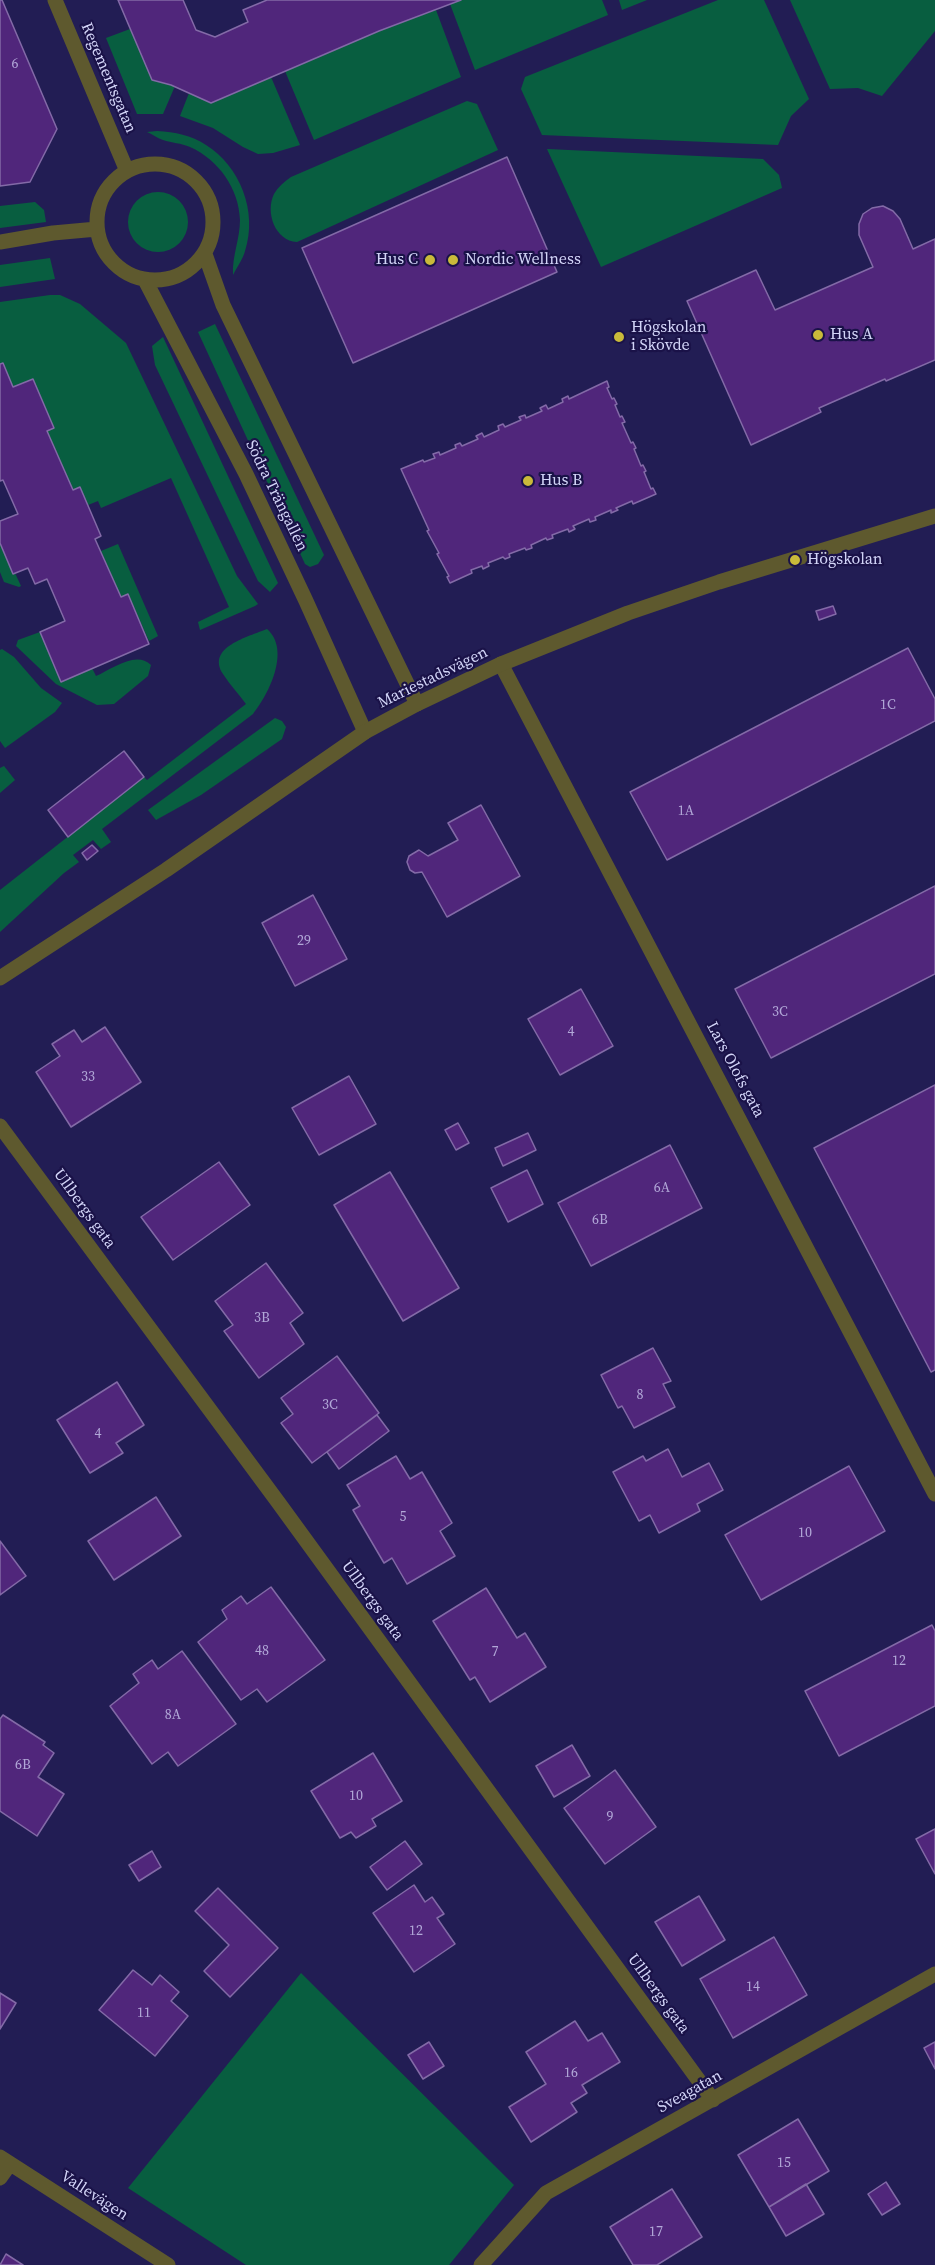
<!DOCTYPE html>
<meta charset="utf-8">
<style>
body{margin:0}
canvas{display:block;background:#221d54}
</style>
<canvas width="935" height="2265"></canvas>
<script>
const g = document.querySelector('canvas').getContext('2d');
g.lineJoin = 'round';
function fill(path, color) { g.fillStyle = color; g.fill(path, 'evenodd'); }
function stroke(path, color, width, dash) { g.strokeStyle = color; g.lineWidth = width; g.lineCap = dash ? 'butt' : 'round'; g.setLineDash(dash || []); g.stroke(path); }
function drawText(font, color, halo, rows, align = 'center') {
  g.font = font + ' "Source Serif 4",serif'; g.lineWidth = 4.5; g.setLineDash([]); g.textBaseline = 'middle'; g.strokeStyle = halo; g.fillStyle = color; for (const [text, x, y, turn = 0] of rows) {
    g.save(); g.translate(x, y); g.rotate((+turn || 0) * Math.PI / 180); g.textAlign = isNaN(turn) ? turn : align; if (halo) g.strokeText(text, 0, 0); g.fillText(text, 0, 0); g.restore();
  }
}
const green = new Path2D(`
 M461 0H602L608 15 475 70 450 4Z
 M619 0H647L622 10Z
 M718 0H764L809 99 791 116 778 145 542 135 521 89 525 77Z
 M790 0H935V31L882 96 858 88 830 89Z
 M436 10 461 77 314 140 285 71 379 31Z
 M130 29 152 79 175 86 163 114H137L106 38Z
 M271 77 300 145 273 153 258 154 243 147 213 128 180 116 189 93 211 103Z
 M467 101 477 104 498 150 297 242C275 241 265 212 274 194 278 187 284 182 291 177Z
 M157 131C175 132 191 135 206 145 240 166 258 212 245 251 243 259 237 267 233 275 232 256 240 239 240 220 239 189 219 160 190 147 181 143 172 143 163 140 157 138 152 134 147 132Z
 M547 149 763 159 779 175 782 188 601 267Z
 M128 222a30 30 0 1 1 60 0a30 30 0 1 1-60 0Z
 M35 202 44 210 46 222 0 228V206Z
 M50 258 55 279 0 287V265Z
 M50 295H60L80 304 126 343 237 576 258 604 255 606 200 630 198 622 229 607 171 478 101 508 98 501 88 505 80 487 73 490 47 431 54 428 33 379 13 387 3 363 0 364V302Z
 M215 324 324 555 318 564 310 567 305 564 198 332Z
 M163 337 278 583 270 592 258 581 155 365 152 346Z
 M0 543 13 574 15 573 21 586 19 587 4 582 0 572Z
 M118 544 158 636 149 641 128 594 121 597 101 551Z
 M267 629C291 650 269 694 253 714L102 829 111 842 101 849 93 840 73 855 79 862 64 873 0 932V890L144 777 147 780 246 704C239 694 230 685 223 674 206 647 248 637 267 629Z
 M40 632 61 682 92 668 96 676C112 669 136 650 151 665L148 676 114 704 97 705 56 684 16 646 18 640Z
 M2 649 14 657 41 688 62 703 55 712 5 748 0 741V650Z
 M275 718 282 721 286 727 282 739 201 795 156 820 148 810Z
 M4 766 15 780 0 793V768Z
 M301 1973 514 2185 449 2265H246L128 2188Z`);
const building = new Path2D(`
 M0 0H2L57 129 30 182 0 186Z
 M118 0H183L196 30 215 37 248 22 243 10 267 0H461L379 31 211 103 171 85 152 80Z
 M507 157 557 272 353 363 302 248Z
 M883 206 893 211 900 219 913 249 935 239V360L886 381 885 379 819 408 821 412 751 445 687 301 756 270 775 310 873 267 859 235V224L863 214 872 208Z
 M3 363 13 387 33 379 54 428 47 431 73 490 80 487 101 536 95 539 121 597 128 594 149 644 61 682 40 632 65 621 47 579 35 584 28 568 13 574 0 543V521L18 514 3 480 0 481V364Z
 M607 381 609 387 607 388 612 399 614 398 617 404 615 405 620 417 622 416 625 422 622 423 631 443 633 442 636 448 634 449 641 466 643 465 646 471 644 472 651 489 653 488 656 494 633 504 632 501 616 508 618 510 611 513V510L595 517 596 520 590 522 589 519 573 526 575 529 569 532 568 529 552 535 553 538 547 540 546 538 531 545 532 548 526 550 525 548 509 554 510 557 505 559 503 557 488 563 489 566 483 569 482 566 471 570 472 573 450 583 447 577 449 576 437 554 439 553 427 531 429 530 401 469 423 460 424 462 435 458 433 454 439 452 440 455 456 448 455 445 460 443 462 446 478 439 476 436 482 433 484 437 499 430 498 426 503 424 505 427 521 420 519 417 525 415 526 418 542 411 540 408 546 405 548 409 563 402 562 399 568 396 569 399Z
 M833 606 836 614 819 620 816 611Z
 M908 648 935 699V721L667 860 630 792Z
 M124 751 144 777 68 837 48 810Z
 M481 805 520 876 447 917 422 872 415 873 410 870 407 862 409 856 419 850 428 856 458 840 448 823Z
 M92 845 98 851 87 860 82 853Z
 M935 886V974L771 1058 735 989Z
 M313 895 347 959 295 986 262 923Z
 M581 989 613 1046 560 1075 528 1019Z
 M105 1027 141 1082 71 1127 36 1072 60 1056 52 1044 74 1030 82 1042Z
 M349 1076 376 1124 319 1155 292 1108Z
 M935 1085V1370L931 1372 814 1148Z
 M458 1123 469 1143 456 1150 445 1130Z
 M528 1133 536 1150 503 1166 495 1148Z
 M670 1145 702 1208 591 1266 558 1203Z
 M219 1162 250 1205 173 1260 141 1217Z
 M527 1170 543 1204 508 1222 491 1188Z
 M390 1172 459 1288 403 1321 334 1205Z
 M266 1263 303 1313 290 1323 304 1344 259 1378 224 1331 233 1325 215 1301Z
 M653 1348 671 1381 663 1384 675 1407 634 1428 622 1406 618 1408 601 1375Z
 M337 1356 379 1413 312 1463 281 1423 293 1414 281 1398Z
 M117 1382 144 1425 116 1443 123 1453 90 1473 57 1420Z
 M377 1415 389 1431 339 1469 327 1452Z
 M668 1449 682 1477 709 1463 723 1490 697 1504 700 1511 659 1533 650 1515 639 1521 613 1472 643 1456 646 1461Z
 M396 1456 410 1479 422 1472 452 1523 440 1531 455 1556 407 1584 392 1558 384 1563 353 1510 360 1506 347 1485Z
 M849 1466 885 1531 761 1600 725 1535Z
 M156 1497 181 1536 114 1580 88 1541Z
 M0 1541 26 1576 0 1595Z
 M271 1587 325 1660 267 1702 257 1689 241 1700 198 1642 227 1619 222 1610 241 1596 247 1604Z
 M486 1588 517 1638 525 1633 546 1667 490 1702 475 1677 470 1680 433 1621Z
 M932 1625 935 1631V1706L839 1756 805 1691Z
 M182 1651 236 1724 178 1766 168 1752 152 1764 110 1706 139 1683 133 1674 152 1660 158 1669Z
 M3 1715 45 1742 43 1745 54 1753 38 1777 64 1794 37 1836 0 1811V1719Z
 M572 1745 590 1776 554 1797 536 1766Z
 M373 1753 402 1801 372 1819 376 1826 356 1838 351 1832 340 1838 311 1791Z
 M615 1770 656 1827 605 1864 564 1808Z
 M935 1829V1874L916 1839Z
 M405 1841 422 1864 387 1890 370 1867Z
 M152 1851 161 1867 139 1881 129 1865Z
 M414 1885 425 1902 432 1897 444 1914 437 1918 455 1944 414 1972 373 1913Z
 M218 1888 278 1948 230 1997 204 1971 229 1945 195 1911Z
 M699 1896 725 1940 682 1966 655 1922Z
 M774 1937 807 1995 733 2038 700 1979Z
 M133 1970 152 1985 160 1975 179 1992 171 2001 188 2016 155 2056 99 2010Z
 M0 1993 16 2003 0 2029Z
 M575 2021 588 2041 602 2033 620 2062 582 2085 587 2093 571 2103 577 2112 531 2142 509 2107 546 2084 526 2052Z
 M429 2042 444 2066 423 2079 408 2055Z
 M935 2042V2069L924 2048Z
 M798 2119 829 2171 769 2207 738 2155Z
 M886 2182 900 2204 882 2215 868 2194Z
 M806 2184 824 2214 786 2236 769 2207Z
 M672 2189 702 2237 657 2265H633L610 2227Z
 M6 2254 23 2265H0Z`);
const minor = new Path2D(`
 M55 0 127 171
 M97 222a58 58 0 1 1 116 0a58 58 0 1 1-116 0Z
 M0 242 53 233 97 229
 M205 254 223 305 417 704
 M145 280 246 474 306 601 365 732
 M501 664 935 1494
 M0 1126 278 1502 713 2100
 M0 2157 168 2265
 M0 2178 10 2164
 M481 2265 546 2193 935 1974`);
const tertiary = new Path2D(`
 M0 978 166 870 365 732 417 704 501 664 628 613 719 582 935 516`);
const markers = [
 [430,260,6,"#c9ba3a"],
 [453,260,6,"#c9ba3a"],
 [818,335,6,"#c9ba3a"],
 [619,337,6,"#c9ba3a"],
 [528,481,6,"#c9ba3a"],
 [795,560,6,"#c9ba3a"]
];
const numberNames = [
 ["6",15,64],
 ["1C",888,705],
 ["1A",686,811],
 ["29",304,941],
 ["3C",780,1012],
 ["4",571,1032],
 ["33",88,1077],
 ["6A",662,1188],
 ["6B",600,1220],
 ["3B",262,1318],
 ["8",640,1395],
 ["3C",330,1405],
 ["4",98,1434],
 ["5",403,1517],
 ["10",805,1533],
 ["48",262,1651],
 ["7",495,1652],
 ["12",899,1661],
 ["8A",173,1715],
 ["6B",23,1765],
 ["10",356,1796],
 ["9",610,1817],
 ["12",416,1931],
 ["14",753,1987],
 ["11",144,2013],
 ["16",571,2073],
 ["15",784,2163],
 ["17",656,2232]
];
const streetNames = [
 ["Regementsgatan",108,78,67],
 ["Södra Trängallén",276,496,64],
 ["Mariestadsvägen",433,678,-26],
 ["Lars Olofs gata",735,1070,62],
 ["Ullbergs gata",84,1209,54],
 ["Ullbergs gata",372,1601,54],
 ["Ullbergs gata",658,1994,54],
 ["Sveagatan",690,2092,-29],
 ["Vallevägen",94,2196,33]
];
const poiNames = [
 ["Hus C",418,260,"right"],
 ["Nordic Wellness",465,260],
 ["Högskolan",631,328],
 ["i Skövde",631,346],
 ["Hus A",830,335],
 ["Hus B",540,481],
 ["Högskolan",807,560]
];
fill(green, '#085e40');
fill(building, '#50267b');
stroke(building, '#836aa7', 1.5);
stroke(minor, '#5e592e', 15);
stroke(tertiary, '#5e592e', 15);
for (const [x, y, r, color] of markers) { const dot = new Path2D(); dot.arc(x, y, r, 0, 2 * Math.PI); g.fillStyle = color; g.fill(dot); stroke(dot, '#1a1248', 2); }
drawText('14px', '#b2a8d8', null, numberNames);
drawText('16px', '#d2d4f7', '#1a1248', streetNames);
drawText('16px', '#d2d4f7', '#1a1248', poiNames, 'left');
</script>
